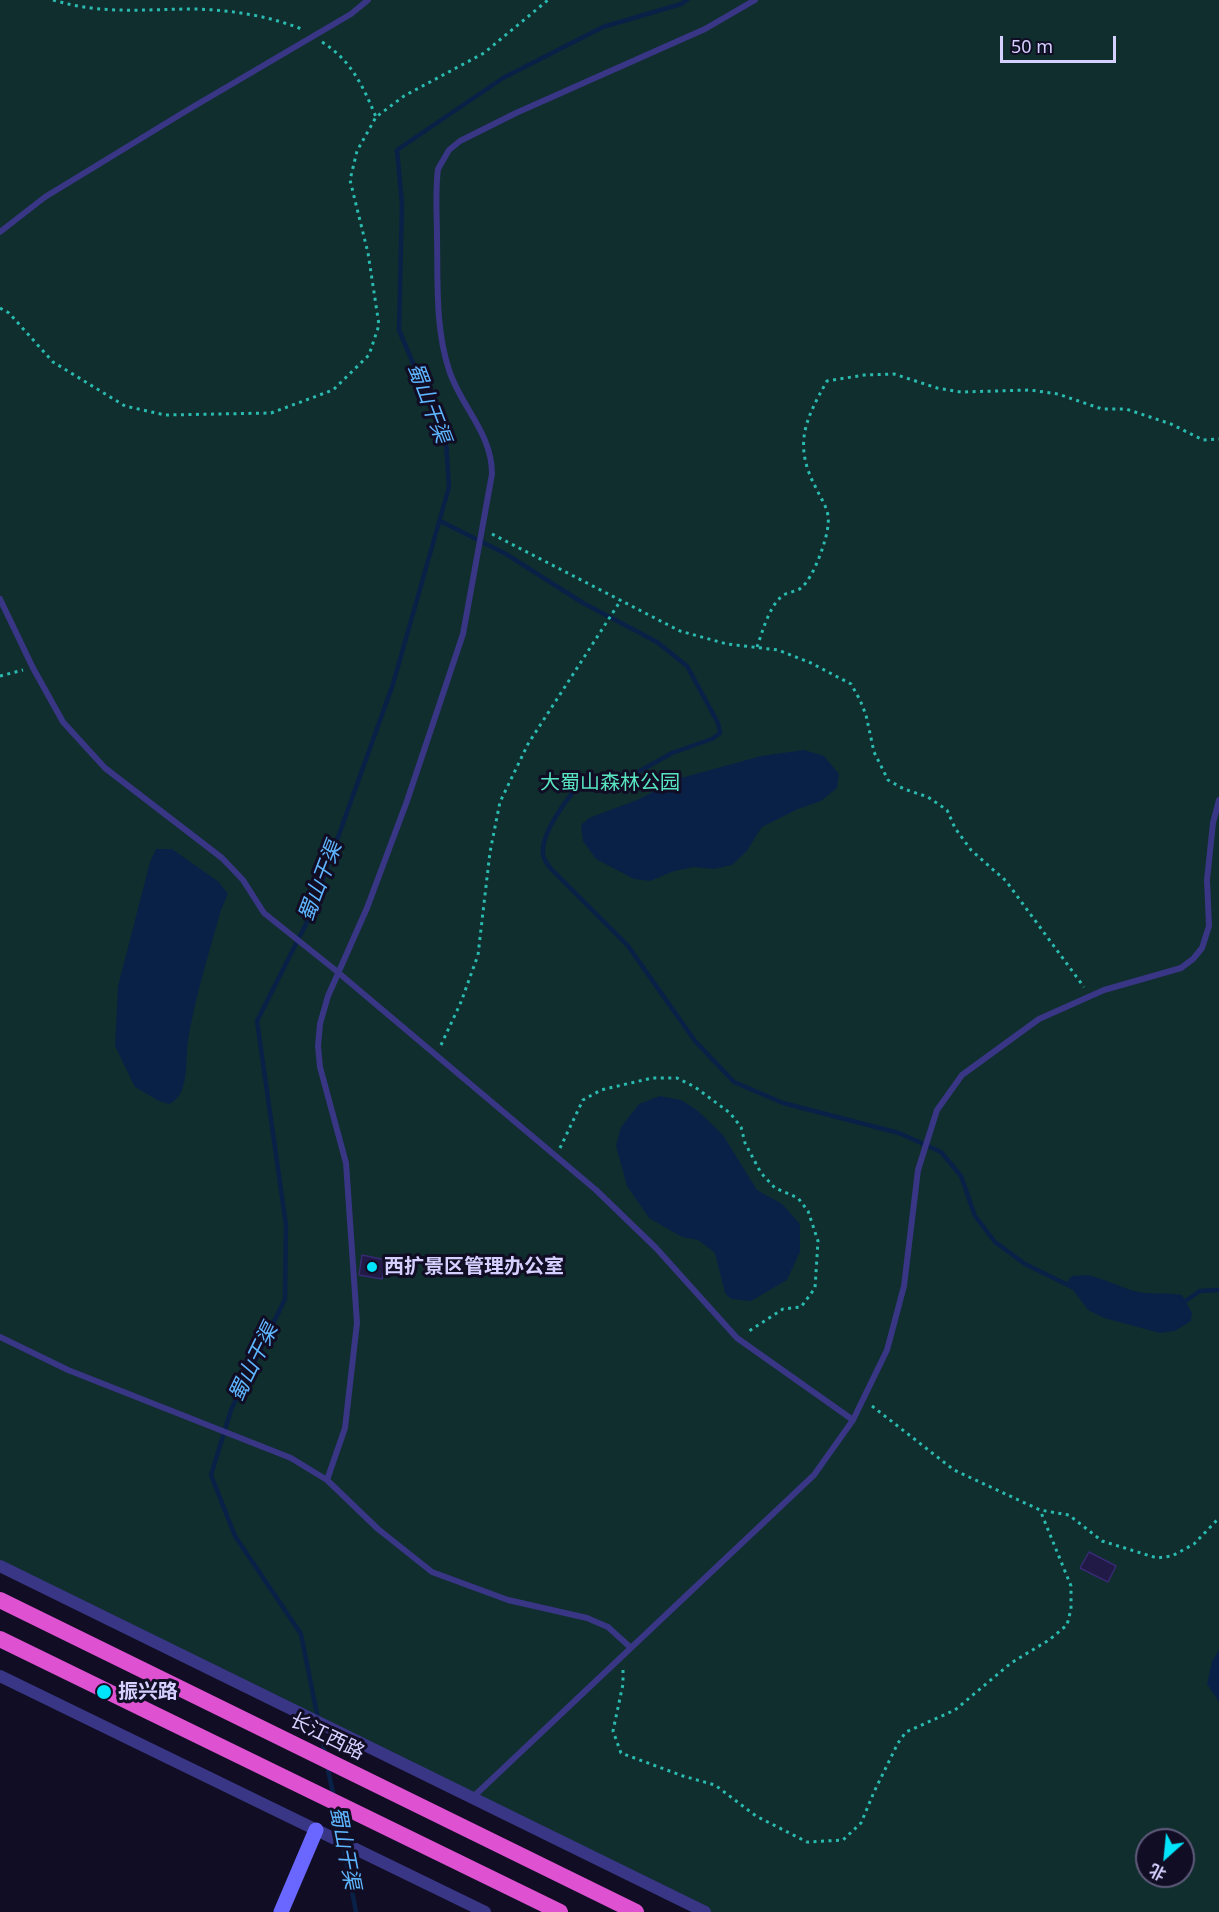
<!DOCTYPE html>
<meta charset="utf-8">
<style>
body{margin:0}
#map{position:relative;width:1219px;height:1912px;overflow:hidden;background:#110d24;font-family:"Noto Sans","Noto Sans SC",sans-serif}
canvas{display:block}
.north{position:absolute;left:1135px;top:1828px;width:60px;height:60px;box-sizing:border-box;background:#110d24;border:2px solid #5f5b7c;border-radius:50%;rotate:207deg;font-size:16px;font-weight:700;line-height:24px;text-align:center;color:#d5d0ff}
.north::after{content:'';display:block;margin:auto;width:21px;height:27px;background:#00e5fb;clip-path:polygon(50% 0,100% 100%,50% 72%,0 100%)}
.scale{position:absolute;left:1000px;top:36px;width:116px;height:27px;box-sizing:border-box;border:3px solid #d5d0ff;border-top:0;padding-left:8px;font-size:18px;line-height:21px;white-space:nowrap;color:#d5d0ff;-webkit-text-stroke:4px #110d24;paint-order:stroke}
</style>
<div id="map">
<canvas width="1219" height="1912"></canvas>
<div class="north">北</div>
<div class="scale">50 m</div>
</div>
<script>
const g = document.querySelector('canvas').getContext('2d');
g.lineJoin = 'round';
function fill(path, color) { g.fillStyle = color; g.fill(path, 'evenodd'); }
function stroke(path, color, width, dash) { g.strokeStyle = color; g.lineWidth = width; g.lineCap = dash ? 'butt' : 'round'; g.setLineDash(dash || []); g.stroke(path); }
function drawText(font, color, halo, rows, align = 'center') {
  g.font = font + ' "Noto Sans","Noto Sans SC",sans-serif'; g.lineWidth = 6; g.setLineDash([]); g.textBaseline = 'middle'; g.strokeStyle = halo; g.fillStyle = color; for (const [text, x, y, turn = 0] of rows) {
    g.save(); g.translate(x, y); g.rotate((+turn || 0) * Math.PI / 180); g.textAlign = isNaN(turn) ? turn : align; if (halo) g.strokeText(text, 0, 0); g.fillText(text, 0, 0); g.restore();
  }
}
const green = new Path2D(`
 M0 0H1219V1912H705L0 1566ZM1147 1840H1183V1876H1147Z`);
const water = new Path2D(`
 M804 750 824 756 839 774 837 788 821 801 798 809 762 827 746 852 732 865 714 869 694 867 674 871 650 881 634 879 596 859 583 841 581 825 589 818 637 800 681 778 761 756Z
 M156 849H172L219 882 228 894 221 910C209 953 195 997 188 1041 185 1062 190 1095 169 1104L159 1101 135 1087 115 1046 118 986 150 862Z
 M660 1096 681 1100 698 1111 723 1135 757 1190 782 1204 800 1224V1252L787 1280 751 1301 731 1299 725 1293 715 1253 698 1240 682 1237 649 1218 627 1186 616 1146 621 1127 639 1104Z
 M1088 1275C1104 1279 1118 1286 1134 1291 1150 1295 1166 1292 1182 1295L1192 1313 1191 1321 1175 1331 1160 1333 1104 1318 1088 1310 1067 1282 1072 1276Z
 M1219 1650V1702L1207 1684 1212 1661Z`);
const stream = new Path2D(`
 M440 521 506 554 583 603 657 642 687 666 718 723 720 733 712 739 672 753 622 781 577 787C565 802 537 839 544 858 546 862 549 867 552 870L628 946 695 1041 734 1082 783 1103 899 1133 941 1152 961 1176 975 1216 995 1242 1025 1264 1074 1288
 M1181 1304 1200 1291 1219 1290
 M325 1754 301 1634 235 1536 211 1475 231 1410 285 1299 286 1225 257 1021 309 918 393 684 449 487 446 441 399 330 402 204 397 150 503 78 603 27 681 4 687 0
 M327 1765 334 1798
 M336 1806 356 1912`);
const building = new Path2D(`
 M362 1255 386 1260 382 1279 359 1275Z
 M1089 1552 1116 1566 1108 1582 1080 1568Z`);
const path = new Path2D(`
 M53 0C103 15 145 9 195 9 232 10 270 16 304 30
 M322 42C351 60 363 86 376 117
 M0 308 9 313 53 362 125 406 165 415 271 413 333 390 369 355 379 325 368 253 350 180 357 151 376 117 404 96 484 53 548 0
 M492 534 680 631 727 644 778 650 811 663 851 684 860 700 866 715 874 752 888 780 904 789 928 797 947 810 955 828 971 850 1006 881 1084 987
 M757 647C762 633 769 607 781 597 786 592 796 592 801 588 813 579 827 540 828 525 830 510 822 501 816 488 793 445 805 420 827 381L864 375 894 374 937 388 961 392 1030 390 1058 394 1102 409H1126L1171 424 1203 440 1219 439
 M0 676 23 670
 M441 1045 461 1002 478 955 490 852 500 802 528 744 621 600
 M560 1148 583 1100 601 1090 652 1078H677L695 1087 730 1113 741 1127 745 1143 761 1173 775 1188 798 1198 808 1211 818 1241 815 1288 801 1307 783 1309 746 1333
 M872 1406 954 1470 1040 1510 1069 1515 1102 1541 1157 1558 1172 1556 1194 1544 1219 1518
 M623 1670V1684L613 1731 621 1753 683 1776 715 1785 756 1816 807 1842 843 1840 861 1823 874 1792 898 1743 906 1732 955 1710 1011 1663 1049 1640 1067 1625 1071 1609V1586L1040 1510`);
const service = new Path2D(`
 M0 232 45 197 186 111 351 14 368 0
 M0 599 33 668 63 722 105 768 222 858 243 880 264 913 334 969 596 1190 656 1248 737 1338 853 1420
 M0 1337 68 1370 291 1458 327 1480 378 1529 432 1572 508 1600 587 1618 608 1627 631 1648
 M327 1480 345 1428 357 1323 346 1163 320 1067 318 1046 320 1024 328 996 367 908 407 801 463 634 492 474C492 433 461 407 449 370 435 327 438 282 437 238 437 215 435 191 438 169L449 150 460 141 516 113 705 29 755 0
 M472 1798 814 1475 853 1420 887 1350 904 1286 918 1170 937 1110 962 1075 1039 1019 1104 990 1181 968 1193 959 1202 948 1209 926 1207 880 1213 823 1219 800`);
const minor = new Path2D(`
 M0 1566 705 1912
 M0 1676 485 1912`);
const secondary = new Path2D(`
 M281 1912 316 1830`);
const trunk = new Path2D(`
 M0 1600 636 1912
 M0 1639 560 1912`);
const markers = [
 [372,1267,6,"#00e5fb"],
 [104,1692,8,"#00e5fb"]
];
const parkNames = [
 ["大蜀山森林公园",610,783]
];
const poiNames = [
 ["西扩景区管理办公室",384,1267],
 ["振兴路",118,1692]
];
const streetNames = [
 ["长江西路",327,1737,26]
];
const waterNames = [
 ["蜀山干渠",428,403,69],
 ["蜀山干渠",321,882,-69],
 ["蜀山干渠",254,1363,-64],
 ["蜀山干渠",344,1848,79]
];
fill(green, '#102e2d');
fill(water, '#0a2147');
stroke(stream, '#0a2147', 4.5);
fill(building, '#211946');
stroke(building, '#372a73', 1.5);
stroke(path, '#2abaaf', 3, [3, 4.5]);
stroke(service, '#383685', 6);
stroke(minor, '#383685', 12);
stroke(secondary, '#6967ff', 15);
stroke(trunk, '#de51d1', 16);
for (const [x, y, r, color] of markers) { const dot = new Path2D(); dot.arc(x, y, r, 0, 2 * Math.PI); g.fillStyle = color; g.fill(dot); stroke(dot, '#110d24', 2); }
drawText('20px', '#57e4bf', '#110d24', parkNames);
drawText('bold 20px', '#d5d0ff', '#110d24', poiNames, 'left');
drawText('20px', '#d5d0ff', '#110d24', streetNames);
drawText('italic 21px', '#5eb6ff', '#110d24', waterNames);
</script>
